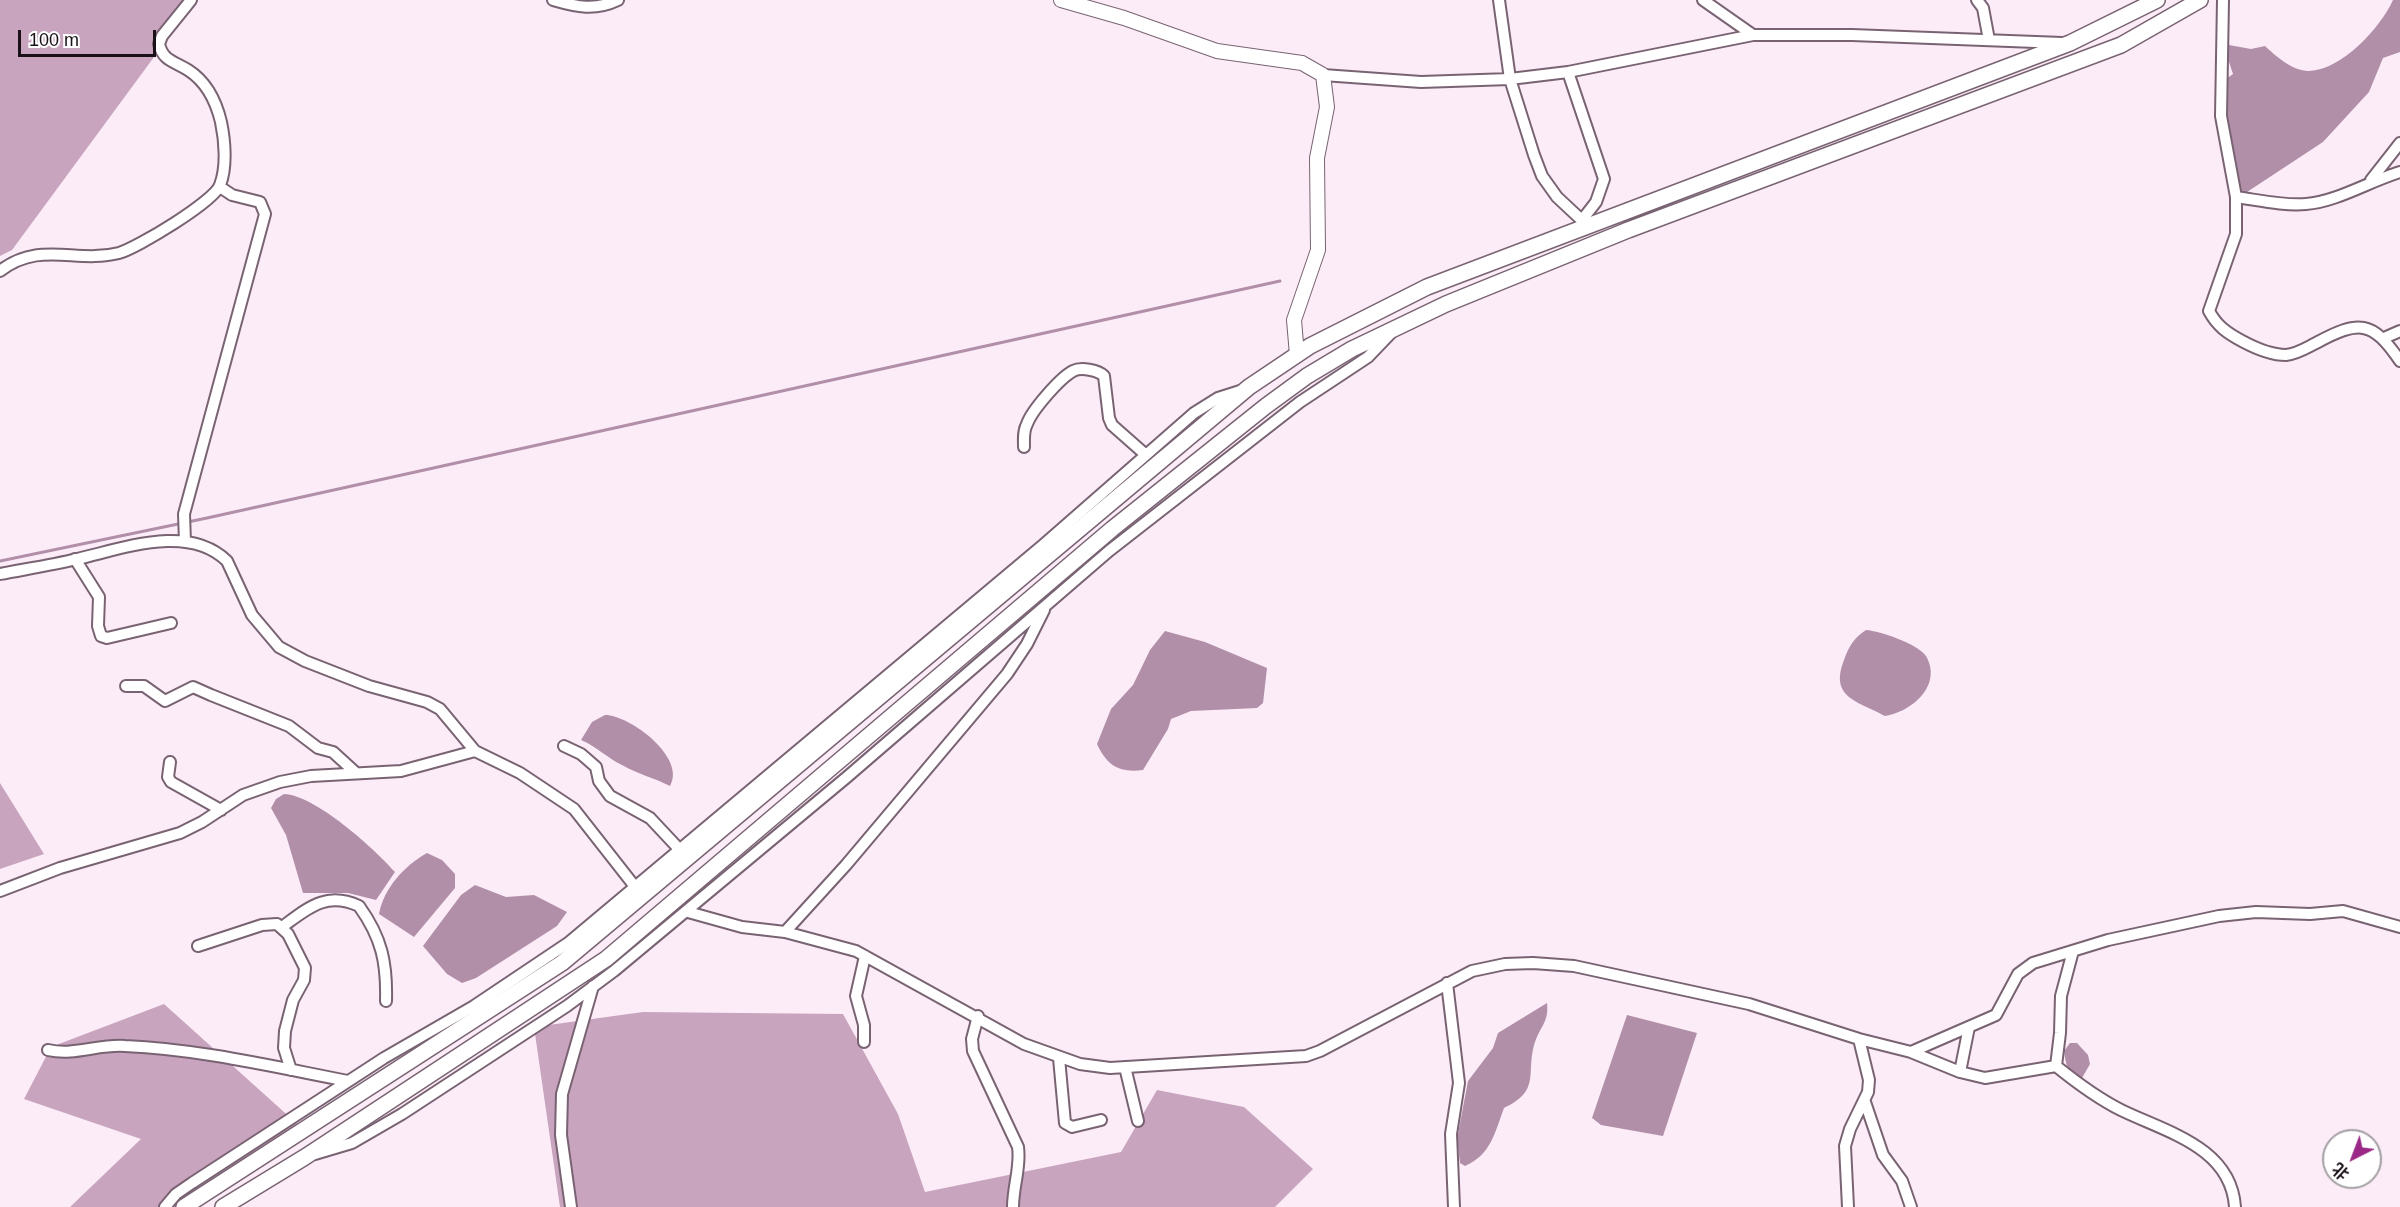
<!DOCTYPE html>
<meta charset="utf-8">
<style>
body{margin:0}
#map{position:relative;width:2400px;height:1207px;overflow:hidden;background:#fcecf7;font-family:Arial,"Noto Sans SC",sans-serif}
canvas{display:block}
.north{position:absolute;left:2322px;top:1129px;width:60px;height:60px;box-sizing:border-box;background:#fff;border:2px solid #a3a0a3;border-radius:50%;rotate:222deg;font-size:16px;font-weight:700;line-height:24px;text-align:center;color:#1a1118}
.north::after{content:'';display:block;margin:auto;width:21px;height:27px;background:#992886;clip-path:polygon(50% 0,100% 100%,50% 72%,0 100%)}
.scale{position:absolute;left:18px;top:30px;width:138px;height:27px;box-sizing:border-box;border:3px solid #1a1118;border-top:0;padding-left:8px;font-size:18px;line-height:21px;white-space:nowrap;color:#1a1118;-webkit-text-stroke:4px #fff;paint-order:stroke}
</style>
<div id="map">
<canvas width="2400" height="1207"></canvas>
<div class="north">北</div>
<div class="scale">100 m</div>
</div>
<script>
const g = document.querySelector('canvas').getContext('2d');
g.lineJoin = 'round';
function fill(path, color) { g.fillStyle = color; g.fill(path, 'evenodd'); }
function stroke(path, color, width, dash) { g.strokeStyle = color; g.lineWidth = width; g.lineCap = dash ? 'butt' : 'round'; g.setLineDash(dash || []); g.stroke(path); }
const forest = new Path2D(`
 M0 0H196L12 250 0 256Z
 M0 783 44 854 0 869Z
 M164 1004 304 1130 165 1207H70L141 1139 24 1099 51 1047Z
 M643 1012 843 1014 898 1114 925 1192 1121 1152 1157 1090 1244 1107 1313 1169 1275 1207H560L534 1027Z`);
const water = new Path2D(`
 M2393 0H2400V52L2383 58 2369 92 2323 142 2247 192 2237 194 2224 137 2226 79 2233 74 2228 59 2221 50 2229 45 2251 49 2265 46C2276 56 2292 71 2309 71 2342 70 2381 27 2393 0Z
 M1866 630C1880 631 1918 644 1926 656 1943 686 1911 712 1885 716 1858 701 1829 698 1844 660 1849 646 1854 638 1866 630Z
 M1165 631 1205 642 1267 668 1263 703 1257 708 1191 711 1171 719 1168 729 1143 770C1120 773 1107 766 1097 744L1111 709 1133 685 1150 650Z
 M605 715C630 715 687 758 670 786 654 778 638 774 622 765 607 758 596 746 581 740L592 722Z
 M284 794C315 795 374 848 395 872L376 900 348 893H303L286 835 271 808 276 799Z
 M427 853 442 860 455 874V888L414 937 379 914C384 888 404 866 427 853Z
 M475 885 506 897 534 895 567 912 557 926 476 978 462 983 447 974 423 946 461 895Z
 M1547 1003C1549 1022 1541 1025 1535 1042 1525 1073 1542 1090 1504 1108 1495 1132 1491 1155 1465 1166L1460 1163 1457 1139 1468 1081 1493 1048 1498 1033Z
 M1627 1015 1697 1033 1663 1136 1601 1125 1592 1118Z
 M2070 1043H2077L2088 1055 2090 1064 2082 1078C2067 1075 2066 1064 2064 1051Z`);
const stream = new Path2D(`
 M0 561 207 518 1280 281`);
const minor = new Path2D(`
 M553 0C577 7 595 11 618 0
 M1499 0 1510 79 1534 155 1542 176 1557 197 1588 226
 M1703 0 1753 35
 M1977 0 1983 8 1989 40
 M2223 0 2221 116 2236 197V234L2209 311C2217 326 2227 333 2242 341 2255 348 2271 355 2286 355 2297 354 2306 348 2316 343 2359 320 2372 320 2400 361
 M1568 72 1604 179 1596 202 1582 220
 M1323 75 1421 82 1510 79 1568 72 1753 35H1852L2062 43
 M2371 180 2400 143
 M2236 197C2258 200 2284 206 2306 204 2336 202 2370 181 2400 172
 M0 271C40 240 76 264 119 253 137 248 215 201 220 185 227 167 225 141 221 122 216 101 207 82 188 70 174 61 163 61 159 44L162 36 191 0
 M2384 338 2400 331
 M1024 447C1024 439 1023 431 1027 424 1032 410 1060 378 1073 371 1081 367 1098 370 1104 376L1109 418 1112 425 1146 455
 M185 542 184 514 265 214 260 202 232 195 220 187
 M75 559 99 597 98 626 101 636 107 638 171 623
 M0 574C26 569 52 565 77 559 122 549 188 523 227 561L252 615 279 647 305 661 369 686 427 702 440 709 475 751 520 773 574 809 636 888
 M126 686H144L165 701 193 687 211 695 289 726 318 748 333 752 356 773
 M564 746 581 754 596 767 599 781 610 796 650 818 680 850
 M170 762 168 777 171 782 221 810
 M0 891 60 868 180 833 202 822 243 795 280 782 311 776 401 771 475 751
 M688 912 742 927 785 932 856 951 1024 1044 1080 1064 1110 1068 1306 1056 1320 1051 1472 971 1505 964 1533 963 1574 966 1749 1004 1859 1039 1911 1052 1996 1015 2018 974 2033 963 2108 940 2219 916 2256 912 2310 914 2343 911 2400 927
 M282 927C308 908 326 891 359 906 382 938 387 963 386 1001
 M785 932 846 865 1007 674 1027 644 1044 610
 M198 946 262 925 277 924 288 934 305 968 304 980 293 1000 285 1031 284 1048 291 1070
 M2073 951 2061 996 2060 1033 2056 1066C2077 1083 2097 1098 2121 1110 2166 1132 2231 1147 2235 1207
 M1447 983 1459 1083 1451 1134 1454 1207
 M978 1016 972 1039 973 1051 1018 1147C1021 1167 1013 1186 1013 1207
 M864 1042V1025L856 996 865 956
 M48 1050C75 1056 98 1044 125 1046 199 1049 275 1067 348 1081
 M1911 1052 1960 1072 1985 1078 2056 1066
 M1059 1058 1065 1123 1072 1127 1101 1120
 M1125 1067 1138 1121
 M1960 1072 1969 1027
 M1865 1102 1883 1155 1902 1181 1911 1207
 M315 1154 352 1143 402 1114 567 1006 614 971 847 777 1109 551 1300 402 1368 357 1391 333
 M165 1207 176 1194 192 1183 384 1058 474 1006 568 943 1043 545 1194 413 1218 398 1240 391
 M571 1207 561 1135 562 1094 593 986
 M1848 1207 1845 1146 1850 1129 1868 1092 1869 1080 1859 1039`);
const major = new Path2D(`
 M1061 0 1124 18 1217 51 1302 63 1323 75 1327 107 1317 158 1318 250 1294 320 1297 355`);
const highway = new Path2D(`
 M184 1207 562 963 1249 387 1310 346 1427 287 2070 43 2157 0
 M223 1207 305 1157 606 959 1112 529 1266 406 1307 376 1352 349 1446 304 1628 230 2121 45 2200 0`);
fill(forest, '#c8a4be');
fill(water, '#b28fa9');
stroke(stream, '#b28fa9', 3);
stroke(minor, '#796373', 14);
stroke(major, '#796373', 16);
stroke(highway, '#796373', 18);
stroke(minor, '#fff', 10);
stroke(major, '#fff', 14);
stroke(highway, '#fff', 15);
</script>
